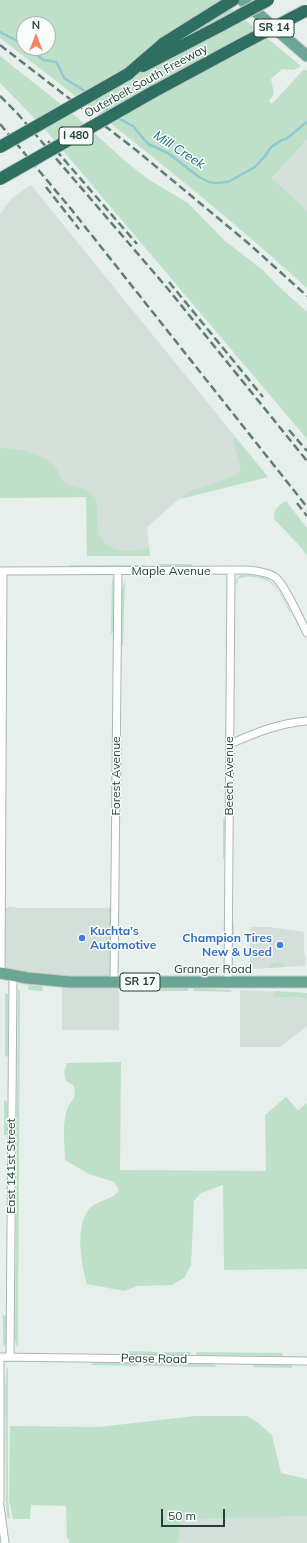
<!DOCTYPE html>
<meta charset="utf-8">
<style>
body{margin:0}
#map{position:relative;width:307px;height:1543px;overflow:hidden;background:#e6efeb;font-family:Mulish,sans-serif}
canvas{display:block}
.north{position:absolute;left:16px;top:16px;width:40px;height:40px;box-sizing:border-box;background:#f7fbf9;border:1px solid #a3b1ad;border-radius:50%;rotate:0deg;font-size:11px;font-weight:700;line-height:16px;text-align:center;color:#24423a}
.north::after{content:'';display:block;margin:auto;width:14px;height:18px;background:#f4845f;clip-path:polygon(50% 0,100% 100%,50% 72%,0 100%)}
.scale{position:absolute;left:161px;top:1509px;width:64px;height:18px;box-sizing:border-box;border:2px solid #24423a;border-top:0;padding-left:5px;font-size:12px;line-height:14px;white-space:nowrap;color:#24423a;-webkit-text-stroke:3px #f7fbf9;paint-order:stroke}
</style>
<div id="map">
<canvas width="307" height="1543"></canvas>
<div class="north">N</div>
<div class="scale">50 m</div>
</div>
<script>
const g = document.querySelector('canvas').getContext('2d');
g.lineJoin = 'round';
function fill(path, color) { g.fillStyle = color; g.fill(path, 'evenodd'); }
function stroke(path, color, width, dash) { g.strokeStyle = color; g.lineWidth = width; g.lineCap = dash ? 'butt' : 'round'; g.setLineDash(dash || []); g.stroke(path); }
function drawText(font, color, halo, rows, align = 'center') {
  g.font = font + ' Mulish,sans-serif'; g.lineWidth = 3; g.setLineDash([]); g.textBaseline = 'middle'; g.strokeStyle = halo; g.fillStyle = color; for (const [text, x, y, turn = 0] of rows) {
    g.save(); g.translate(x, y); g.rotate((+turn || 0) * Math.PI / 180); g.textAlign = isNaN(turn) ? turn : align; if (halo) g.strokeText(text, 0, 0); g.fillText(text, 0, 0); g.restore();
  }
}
const built = new Path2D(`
 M307 140V239L257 195Z
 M31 185 268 477 179 499 147 527 150 556H87L86 497 0 498V214L11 199Z
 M9 906 17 908H115L114 981 119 982V1030H62V981L1 973V908H8Z
 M250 927H270L304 932V951L306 964 303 966 250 969Z
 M240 990 307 993V1026L280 1047H240Z
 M307 1507V1543H76L114 1518 188 1519Z`);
const green = new Path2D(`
 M0 0H221L301 66 294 70 282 69 271 79 274 94 269 101 272 104 304 69 307 71V140L272 178 307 211V288C209 199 105 118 0 38ZM24 24H48V48H24Z
 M0 56 71 112 125 161 148 179 188 203 225 241 263 270 276 284 307 312V439L43 127 0 83Z
 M236 438 268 477 180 499 191 491 237 475 241 469 233 440Z
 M0 448C18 448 44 453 56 468 60 472 60 480 65 483 74 489 92 487 96 500 99 511 95 525 100 536 108 554 133 552 149 548L150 556H87L86 497 0 498Z
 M286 501 307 528V555L297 543 274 519C274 509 277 506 286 501Z
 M156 564H192L191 566H157Z
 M70 565H146L145 566H70Z
 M241 575C272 571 279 589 291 612L290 613C281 595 277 580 254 577 248 576 244 576 239 579L237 578Z
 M112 577 113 580V632L111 634Z
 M236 579 238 580 236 586 235 735Z
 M125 580 123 646 121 645C121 631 119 591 125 580Z
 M122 741 121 809 120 808V743Z
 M223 818 225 821 224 859H223Z
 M109 907 111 908 110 953 109 954Z
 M234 923 233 967 232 961V924Z
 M282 962 286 967 268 968 271 963Z
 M29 985 42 986 43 991 28 990Z
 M151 988H187L189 991H151Z
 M194 988 230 990 232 992 193 991Z
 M18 990H20L18 1346 17 1347 15 1339Z
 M275 991 307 993V999L301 997H274Z
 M5 993 8 994V1056L5 1057Z
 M121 1062 120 1170 266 1171 265 1115 286 1097 298 1110 307 1103V1269L224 1270 223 1185 201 1193 194 1201 191 1265 184 1278 172 1285 137 1286 124 1291 87 1284C81 1264 74 1224 91 1207 100 1199 113 1200 119 1190L114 1182 89 1174 65 1160C65 1145 62 1128 66 1113 69 1099 79 1101 73 1085L66 1081 64 1072 67 1063Z
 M4 1100 7 1101V1134L4 1136Z
 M3 1315 6 1316V1342L4 1347 3 1345Z
 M129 1351 159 1352 158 1355 130 1354Z
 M164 1352H191L190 1355H165Z
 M196 1352 283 1353 282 1356 197 1355Z
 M92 1363H138V1366L91 1365Z
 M145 1363 214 1364 216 1367 143 1366Z
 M254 1364 291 1365 293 1368 253 1367Z
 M7 1367 8 1368V1498L10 1519 7 1517 6 1504 5 1390Z
 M195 1416H247L257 1422 272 1435 281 1473 307 1479V1516L180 1519 179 1539 177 1543H69V1539H67L66 1506 31 1505 30 1519H13L9 1500 10 1426 99 1427Z`);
const stream = new Path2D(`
 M0 32 24 44
 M29 48 43 60 56 62 59 67 64 78 88 93
 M94 97 110 113
 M116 117 133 126 148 144 168 153 199 177 209 182 215 183 228 182 255 167 265 156 271 147 282 140 286 139 307 122`);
const street = new Path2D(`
 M0 571 248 570C257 571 267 572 275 577 286 586 300 620 307 633
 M230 744C255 733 279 723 307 721
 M1 973 3 571
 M114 982 118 571
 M228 982 231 570
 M0 1357 307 1361
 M10 1357 13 976
 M0 1501V1357
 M0 1506 5 1543`);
const primary = new Path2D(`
 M242 0 307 56
 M0 973 27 978 70 982H307`);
const highway = new Path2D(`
 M143 66 220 26
 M128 74 164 43 233 0
 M153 92 242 44`);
const rail = new Path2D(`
 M0 45 136 150 248 243 307 296
 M0 96 17 113 168 289 307 461
 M0 124 71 209 307 507
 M48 141 137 244
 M46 187 79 229
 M169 282 263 397
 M289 430 307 451
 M297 503 307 516`);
const highwayBridge = new Path2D(`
 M220 26 268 0
 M242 44 305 11
 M0 147 128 74
 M0 179 153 92`);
const markers = [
 [82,938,4,"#3f7fe0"],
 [280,945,4,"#3f7fe0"]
];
const shields = [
 [274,28,40],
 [76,136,34],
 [140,982,40]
];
const shieldNames = [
 ["SR 14",274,28],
 ["I 480",76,136],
 ["SR 17",140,982]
];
const streetNames = [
 ["Outerbelt South Freeway",146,81,-29],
 ["Maple Avenue",171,571],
 ["Forest Avenue",116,776,-90],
 ["Beech Avenue",229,776,-90],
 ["Granger Road",213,969],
 ["East 141st Street",11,1166,-90],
 ["Pease Road",154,1359,1]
];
const shopNames = [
 ["Kuchta’s",90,931],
 ["Automotive",90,945],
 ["Champion Tires",272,938,"right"],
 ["New & Used",272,952,"right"]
];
const waterNames = [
 ["Mill Creek",179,150,33]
];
fill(built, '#d4dfda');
fill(green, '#bfe0c8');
stroke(stream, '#8ec9d4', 2.5);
stroke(street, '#a8b8b2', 9);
stroke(primary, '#c2cac8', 13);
stroke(highway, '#c2cac8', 14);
stroke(street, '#fff', 7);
stroke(primary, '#6aa596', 11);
stroke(highway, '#2f6f62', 12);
stroke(rail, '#5f7d75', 2.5, [8, 4]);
stroke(highwayBridge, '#c2cac8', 14, []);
stroke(highwayBridge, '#2f6f62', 12);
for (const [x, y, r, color] of markers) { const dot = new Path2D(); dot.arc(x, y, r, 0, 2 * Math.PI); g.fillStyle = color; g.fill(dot); stroke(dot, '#f7fbf9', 1.5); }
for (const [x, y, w] of shields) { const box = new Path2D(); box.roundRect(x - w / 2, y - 9, w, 18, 3); g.fillStyle = '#f7fbf9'; g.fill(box); stroke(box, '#24423a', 1); }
drawText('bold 11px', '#24423a', null, shieldNames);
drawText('12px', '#24423a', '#f7fbf9', streetNames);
drawText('bold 12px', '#366cbe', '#f7fbf9', shopNames, 'left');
drawText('italic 13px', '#1c6f80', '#f7fbf9', waterNames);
</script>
